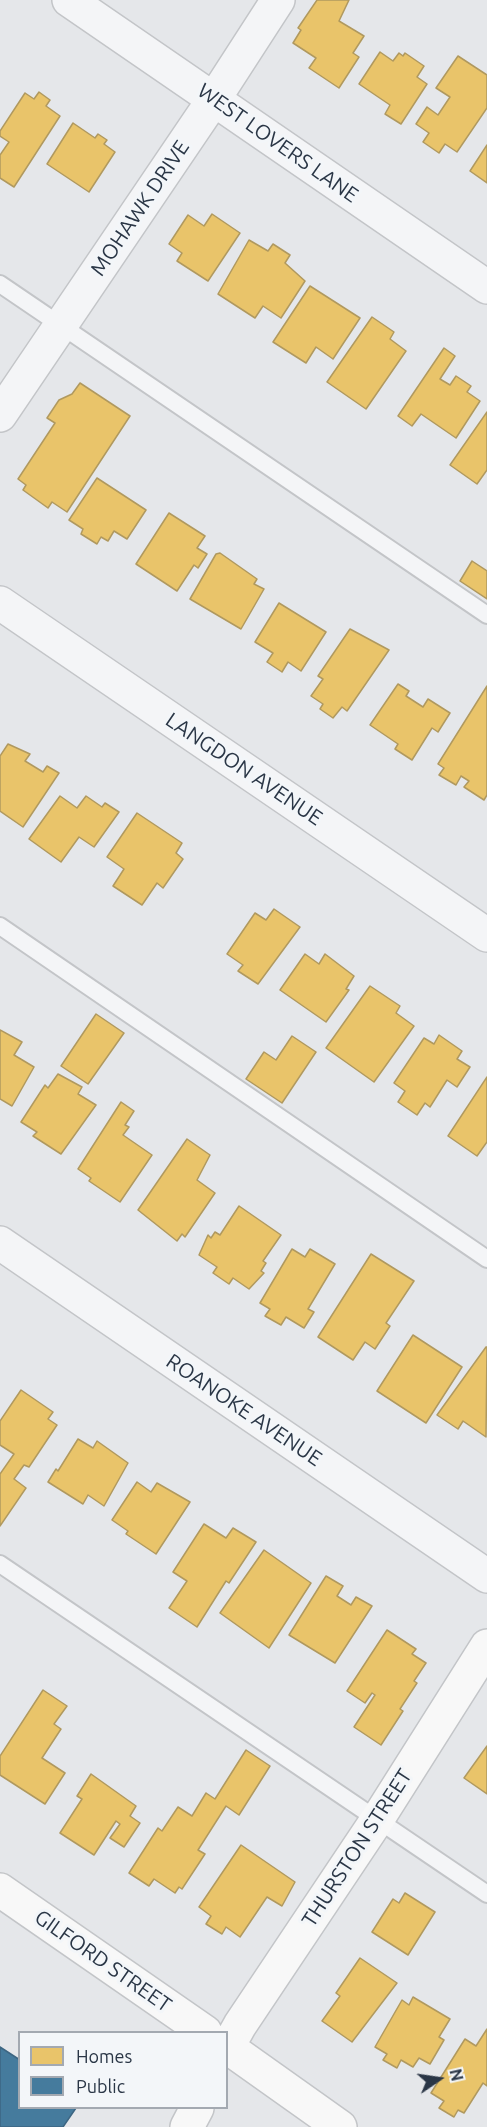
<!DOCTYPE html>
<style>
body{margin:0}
#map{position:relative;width:487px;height:2127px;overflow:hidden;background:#e5e7ea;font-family:Ubuntu,sans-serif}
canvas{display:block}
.legend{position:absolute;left:18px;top:2031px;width:210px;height:78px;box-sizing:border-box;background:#f3f6f9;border:2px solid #a3a9b1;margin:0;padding:8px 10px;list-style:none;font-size:18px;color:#2a3646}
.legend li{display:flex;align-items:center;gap:12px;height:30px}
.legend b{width:30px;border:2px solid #a3a9b1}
.north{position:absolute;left:409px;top:2049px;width:60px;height:60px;-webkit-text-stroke:4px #f3f6f9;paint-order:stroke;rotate:77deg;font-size:16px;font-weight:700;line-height:24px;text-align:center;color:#2a3646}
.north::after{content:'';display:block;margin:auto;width:21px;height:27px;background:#2a3646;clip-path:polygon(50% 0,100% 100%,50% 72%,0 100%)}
</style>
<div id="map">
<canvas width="487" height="2127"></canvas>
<ul class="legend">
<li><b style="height:16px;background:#e9c46a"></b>Homes</li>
<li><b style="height:16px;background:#457b9d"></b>Public</li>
</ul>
<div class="north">N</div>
</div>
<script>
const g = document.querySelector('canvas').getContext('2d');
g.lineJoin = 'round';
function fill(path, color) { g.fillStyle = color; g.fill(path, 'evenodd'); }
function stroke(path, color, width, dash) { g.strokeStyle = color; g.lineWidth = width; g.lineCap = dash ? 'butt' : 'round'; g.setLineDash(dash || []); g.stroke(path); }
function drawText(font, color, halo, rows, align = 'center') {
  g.font = font + ' Ubuntu,sans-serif'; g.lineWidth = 6; g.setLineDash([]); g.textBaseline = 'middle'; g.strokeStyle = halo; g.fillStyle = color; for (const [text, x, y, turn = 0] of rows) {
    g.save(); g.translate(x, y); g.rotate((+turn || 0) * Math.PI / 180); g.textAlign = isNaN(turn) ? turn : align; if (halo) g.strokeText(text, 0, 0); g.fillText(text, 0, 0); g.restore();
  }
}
const homes = new Path2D(`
 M317 0H349L339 21 364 36 353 53 359 57 339 88 309 68 316 58 293 43 301 30 298 28Z
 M380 52 393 61 399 53 403 56 405 53 424 66 417 77 427 84 401 124 385 114 390 105 359 84Z
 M458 56 487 75V108L457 152 445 144 439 153 423 142 429 133 416 124 427 107 438 115 450 97 436 88Z
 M39 92 50 100 46 106 60 116 14 187 0 178V155L9 142 0 136V131L25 93 34 99Z
 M73 123 95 138 98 134 107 140 104 144 115 152 89 192 47 164Z
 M487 145V183L470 171Z
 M212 214 240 233 208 281 177 261 182 253 169 244 188 215 204 226Z
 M249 240 268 251 273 244 290 255 285 263 305 281 281 318 263 306 255 318 218 294Z
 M310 286 360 318 333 359 316 347 306 363 273 342Z
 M372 317 394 332 390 339 406 351 366 409 327 382Z
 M444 348 455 356 440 379 450 385 456 376 471 386 467 392 480 401 456 438 421 414 412 426 398 416Z
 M80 383 130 416 67 512 52 502 48 508 23 490 26 485 18 479 55 423 47 418 59 400 72 394Z
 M487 412V470L477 484 450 465Z
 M97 478 146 510 127 539 114 531 108 541 101 537 97 544 81 534 83 529 69 520Z
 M169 513 205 536 197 548 207 554 198 568 194 565 177 591 136 564Z
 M220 553 257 579 254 584 264 589 241 629 190 599 216 554Z
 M472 561 487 571V599L460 581Z
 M279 603 326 632 301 671 288 662 282 672 267 662 273 653 255 642Z
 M350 629 389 650 347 711 342 707 333 718 320 709 323 704 311 696 323 679 318 676Z
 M398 684 409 691 406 696 423 707 428 699 450 713 438 732 432 728 412 760 395 749 398 744 370 725Z
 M487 686V795L484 800 464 787 469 781 461 776 456 785 439 775 444 768 438 764Z
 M8 744 30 754 25 761 43 772 47 766 59 773 23 827 0 811V756Z
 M60 796 77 808 86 796 102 807 105 803 119 812 94 847 79 837 61 862 29 839Z
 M137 813 182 843 176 853 183 859 163 888 157 883 142 905 113 886 124 869 107 857Z
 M274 909 300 927 258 984 238 971 243 965 227 954 255 913 266 920Z
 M305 954 319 964 325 954 354 976 346 989 349 990 326 1022 280 990Z
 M370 986 400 1006 396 1013 414 1026 374 1082 326 1048Z
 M96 1014 124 1033 88 1084 61 1066Z
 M0 1030 22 1042 14 1055 34 1067 12 1106 0 1099Z
 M439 1035 462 1051 457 1059 470 1067 457 1087 447 1080 430 1107 425 1103 417 1115 398 1102 405 1091 394 1083 424 1038 434 1044Z
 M292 1036 316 1052 282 1103 246 1079 264 1052 276 1060Z
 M58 1074 82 1087 78 1094 96 1105 61 1154 33 1136 37 1132 21 1122 45 1085 48 1088Z
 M487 1077V1142L477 1156 448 1136Z
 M121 1102 134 1111 125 1125 129 1127 123 1135 152 1155 120 1202 89 1181 91 1178 78 1169Z
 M187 1139 210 1155 197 1180 215 1193 185 1237 182 1234 177 1241 138 1210Z
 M239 1206 281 1235 263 1261 266 1263 261 1271 264 1273 249 1289 233 1278 229 1284 213 1273 217 1267 199 1255 208 1235 211 1238 215 1232 220 1235Z
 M292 1249 305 1257 310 1249 335 1264 308 1309 314 1312 304 1328 286 1317 281 1325 265 1316 270 1309 260 1303Z
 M371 1254 414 1281 386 1323 390 1326 375 1349 365 1342 353 1360 318 1337Z
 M413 1335 462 1367 426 1423 377 1391Z
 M486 1347H487L486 1437 463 1421 458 1429 437 1415Z
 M21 1390 53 1412 48 1419 57 1425 29 1467 24 1465 14 1479 26 1488 0 1526V1474L14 1454 0 1445V1421Z
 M78 1439 93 1448 97 1441 128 1463 104 1506 88 1495 83 1504 48 1482 56 1469 58 1471Z
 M137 1482 151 1492 157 1483 190 1502 156 1554 126 1534 128 1531 112 1520Z
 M204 1524 226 1538 233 1528 256 1542 229 1583 226 1581 197 1627 169 1608 187 1581 173 1572Z
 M264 1550 311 1583 269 1648 220 1613Z
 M326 1576 343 1586 337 1596 351 1605 356 1597 372 1606 335 1663 289 1635Z
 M387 1630 416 1649 412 1654 426 1663 414 1681 417 1683 400 1709 403 1711 381 1745 354 1727 375 1695 372 1693 365 1703 347 1691Z
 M43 1690 67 1706 54 1724 61 1729 42 1758 65 1773 45 1804 0 1775V1756Z
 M487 1746V1794L464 1778Z
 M246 1750 270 1766 239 1815 226 1806 198 1850 205 1854 182 1889 179 1887 175 1893 154 1879 149 1886 129 1873 158 1828 162 1831 178 1807 192 1816 206 1793 215 1799Z
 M91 1774 136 1806 130 1816 140 1823 124 1847 110 1838 120 1824 116 1821 94 1855 60 1833 82 1799 77 1796Z
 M241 1845 295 1882 282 1906 267 1897 240 1937 226 1927 222 1934 206 1924 211 1916 199 1907Z
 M405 1893 435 1912 408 1955 372 1932 393 1899 399 1903Z
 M360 1958 397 1983 352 2042 322 2021 340 1996 336 1993Z
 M413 1997 450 2019 439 2037 444 2040 430 2064 419 2058 413 2067 401 2060 397 2068 383 2060 387 2054 375 2047 402 2000 409 2005Z
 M487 2029V2086L483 2083 464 2113 458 2110 454 2117 439 2108 444 2101 431 2093 465 2039 476 2046Z`);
const public = new Path2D(`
 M0 2047 20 2060V2108H76L63 2127H0Z`);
const lane = new Path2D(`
 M0 284 487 615
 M0 926 487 1259
 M0 1564 487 1894`);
const street = new Path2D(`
 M69 0 487 287
 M0 415 214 99 278 0
 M0 603 487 935
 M0 1243 487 1576`);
const secondary = new Path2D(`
 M0 1890 205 2032
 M226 2046 340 2127
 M226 2050 240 2025 377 1820 487 1646
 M187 2127 197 2108`);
const streetNames = [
 ["WEST LOVERS LANE",278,143,35],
 ["MOHAWK DRIVE",140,208,-56],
 ["LANGDON AVENUE",244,769,34],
 ["ROANOKE AVENUE",244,1410,34],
 ["THURSTON STREET",357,1848,-57],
 ["GILFORD STREET",103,1961,35]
];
fill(homes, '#e9c46a');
stroke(homes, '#b0995f', 1.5);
fill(public, '#457b9d');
stroke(public, '#3d6683', 1.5);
stroke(lane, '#c3c5c8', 20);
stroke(street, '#c3c5c8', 36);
stroke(secondary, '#c3c5c8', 36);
stroke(lane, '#f4f5f7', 16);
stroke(street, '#f4f5f7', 33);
stroke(secondary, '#f8f8f8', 33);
drawText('21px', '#2a3646', '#f3f6f9', streetNames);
</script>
